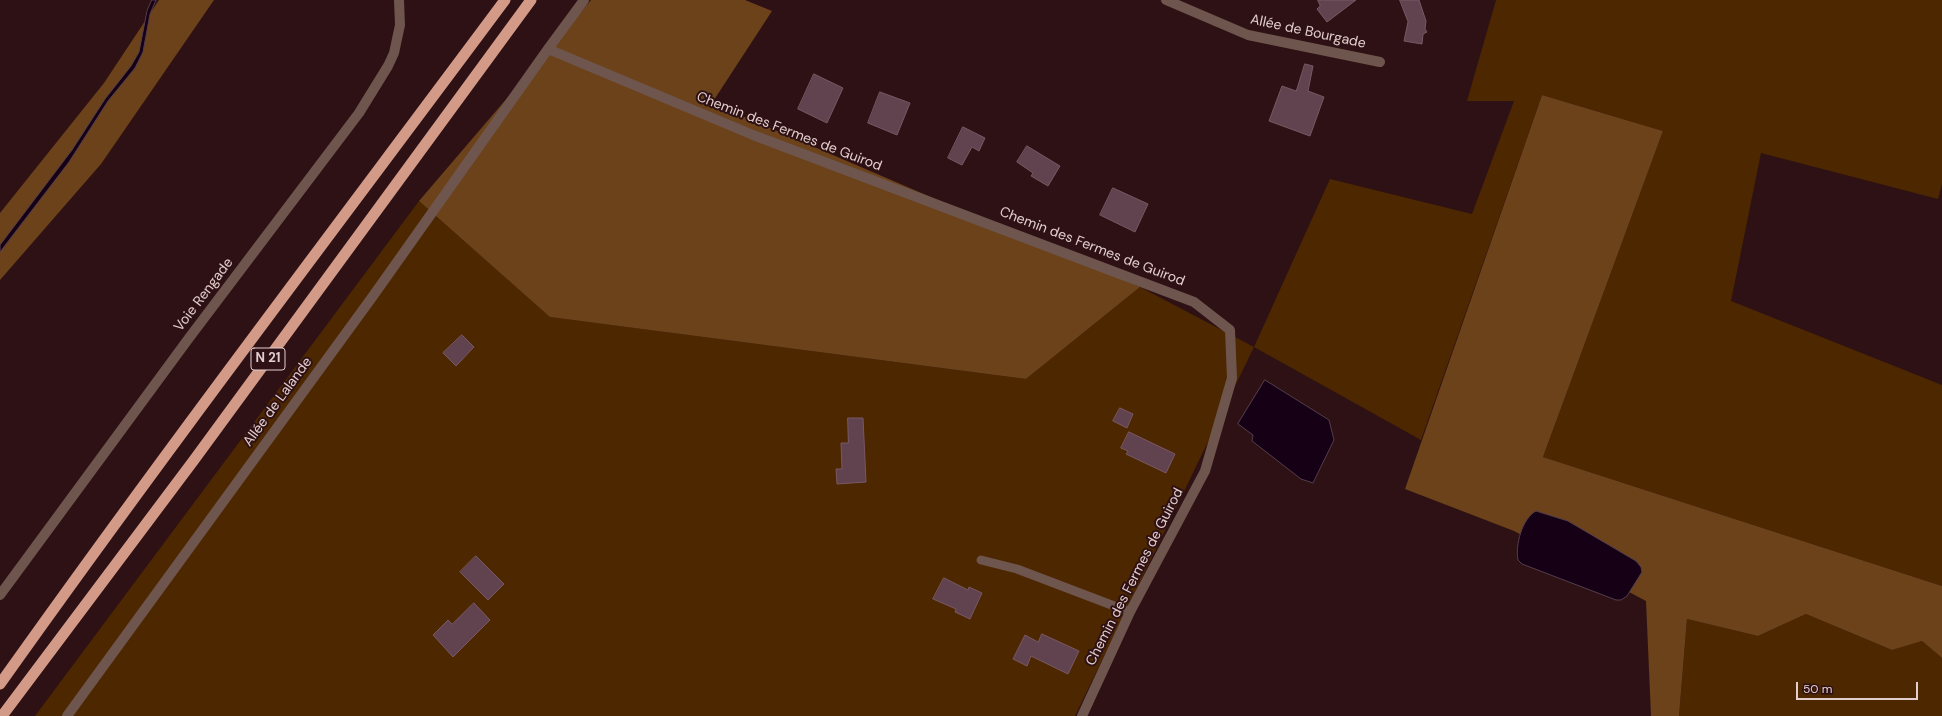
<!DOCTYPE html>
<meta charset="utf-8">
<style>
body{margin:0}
#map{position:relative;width:1942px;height:716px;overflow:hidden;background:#2e1114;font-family:"DM Sans",sans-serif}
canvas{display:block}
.scale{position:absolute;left:1796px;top:682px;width:122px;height:18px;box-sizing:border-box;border:2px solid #e3cece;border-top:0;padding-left:5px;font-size:12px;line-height:14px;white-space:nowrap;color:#e3cece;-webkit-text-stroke:3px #2e1114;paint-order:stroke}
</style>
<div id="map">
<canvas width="1942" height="716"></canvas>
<div class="scale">50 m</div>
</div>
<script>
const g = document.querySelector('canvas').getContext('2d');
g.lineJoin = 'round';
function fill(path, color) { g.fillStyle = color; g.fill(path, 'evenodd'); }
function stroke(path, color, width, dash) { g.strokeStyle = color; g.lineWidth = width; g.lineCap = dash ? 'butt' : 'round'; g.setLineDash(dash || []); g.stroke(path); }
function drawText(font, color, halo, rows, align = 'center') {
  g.font = font + ' "DM Sans",sans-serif'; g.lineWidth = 4; g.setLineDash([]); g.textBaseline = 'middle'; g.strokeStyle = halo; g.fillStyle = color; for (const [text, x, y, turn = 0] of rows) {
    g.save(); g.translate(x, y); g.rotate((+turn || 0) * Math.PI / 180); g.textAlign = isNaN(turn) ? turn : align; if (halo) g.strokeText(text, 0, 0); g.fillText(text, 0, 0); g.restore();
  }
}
const green = new Path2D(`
 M1496 0H1942V184L1938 199 1761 153 1731 301 1942 385V586L1543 457 1663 131 1542 95 1421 440 1254 347 1075 716H35L419 201 551 317 1026 379 1140 287 1254 347 1330 179 1472 214 1514 101H1467Z
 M1806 614 1892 650 1922 641 1942 658V716H1679L1687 619 1758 636Z`);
const forest = new Path2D(`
 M159 0H214L101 164 0 280V213L104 83Z
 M591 0H745L772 11 712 103 1140 287 1026 379 550 317 419 201Z
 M1542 95 1663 131 1543 457 1942 586V658L1922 641 1892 650 1806 614 1758 636 1687 619 1679 716H1651L1646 601 1514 531 1405 489Z`);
const water = new Path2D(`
 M152 0H156L150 14 143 52 135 68 108 101 69 162 0 252V245L72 150 105 99 131 66 139 52 147 11Z
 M1265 380 1329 420 1334 440 1313 483 1301 479 1252 441 1253 435 1238 424Z
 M1536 511 1568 521 1636 561 1641 567 1642 572 1627 596 1621 600H1616L1522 564 1518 560C1515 546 1522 518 1536 511Z`);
const building = new Path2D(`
 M1318 0H1356L1327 22 1317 9 1320 6Z
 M1400 0H1419L1426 21 1425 29 1427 32 1423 34 1422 44 1404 41 1408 22Z
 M1305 64 1313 66 1308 91 1324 97 1310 136 1269 121 1282 86 1296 91Z
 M814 74 843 88 827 123 798 109Z
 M880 92 910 103 897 135 868 123Z
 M963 127 985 138 979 151 972 147 962 165 948 158Z
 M1027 146 1060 166 1048 186 1031 176 1033 173 1017 162Z
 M1113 188 1148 204 1135 232 1100 215Z
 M462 335 474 347 456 366 443 353Z
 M1120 408 1133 414 1127 428 1113 421Z
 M848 418H863L866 482 837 484 836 469H842L841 443H848Z
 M1129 432 1175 454 1166 473 1126 454 1128 451 1121 448Z
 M476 556 504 584 488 600 460 572Z
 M944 578 968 590 969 587 982 593 970 619 955 612 956 609 933 599Z
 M474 603 490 620 453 657 433 635 448 620 452 624Z
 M1042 634 1079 651 1068 674 1031 656 1027 666 1013 659 1025 635 1038 642Z`);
const service = new Path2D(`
 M981 560 1017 569 1130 612`);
const minor = new Path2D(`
 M1166 0 1248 35 1380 62
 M548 49 753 135 1194 302 1230 330 1232 378 1205 471 1130 612 1082 716
 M0 595 189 338 359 113 388 66 394 53 400 25 399 0
 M67 716 373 296 548 49 584 0`);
const trunk = new Path2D(`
 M0 684C164 453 336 227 505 0
 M2 716 194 460 531 0`);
const shields = [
 [268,359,34]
];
const shieldNames = [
 ["N 21",268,359]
];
const streetNames = [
 ["Allée de Bourgade",1308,32,12],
 ["Chemin des Fermes de Guirod",789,132,21],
 ["Chemin des Fermes de Guirod",1092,247,21],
 ["Voie Rengade",204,295,-53],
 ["Allée de Lalande",278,402,-54],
 ["Chemin des Fermes de Guirod",1135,577,-63]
];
fill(green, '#4c2700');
fill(forest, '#6c421a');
fill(water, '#160015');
stroke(water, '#543e4c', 1);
fill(building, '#61424f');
stroke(building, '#795865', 1);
stroke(service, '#6e554d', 9);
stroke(minor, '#6e554d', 10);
stroke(trunk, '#d39a88', 11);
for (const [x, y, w] of shields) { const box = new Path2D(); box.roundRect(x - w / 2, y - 11, w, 22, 3); g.fillStyle = '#2e1114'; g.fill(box); stroke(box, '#e3cece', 1); }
drawText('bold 13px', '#e3cece', null, shieldNames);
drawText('14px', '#e3cece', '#2e1114', streetNames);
</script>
